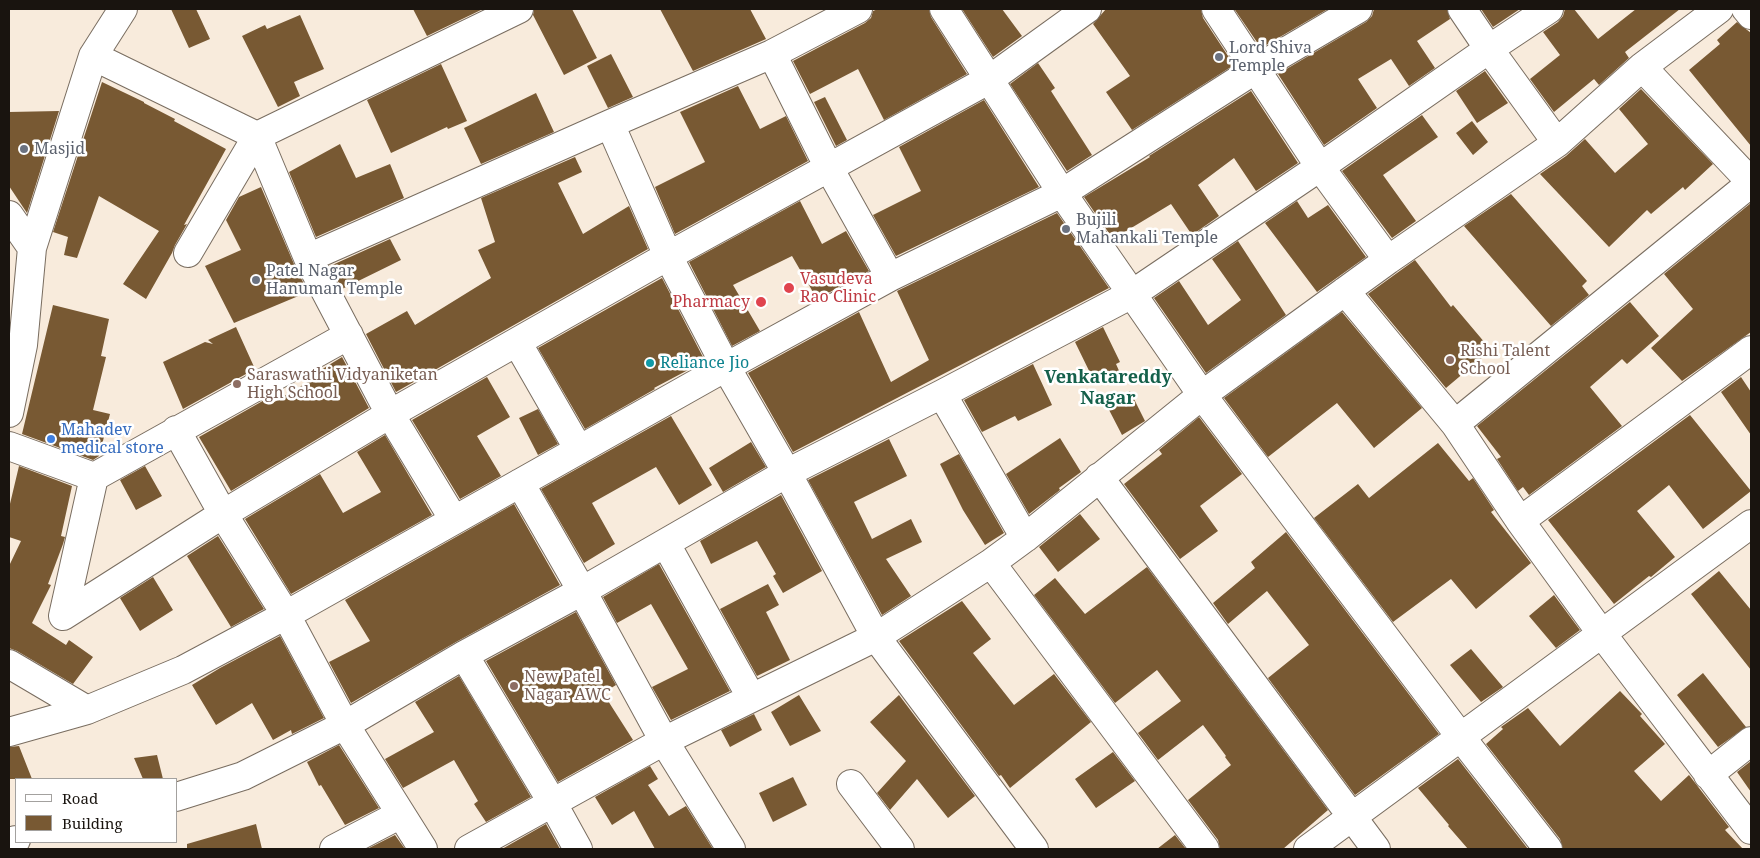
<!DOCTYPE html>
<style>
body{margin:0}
#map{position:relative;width:1760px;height:858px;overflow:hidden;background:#f8ebdc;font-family:"Noto Serif",serif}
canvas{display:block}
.frame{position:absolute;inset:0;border:10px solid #19140f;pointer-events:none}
.legend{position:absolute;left:15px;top:778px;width:162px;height:65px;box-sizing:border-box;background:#fff;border:1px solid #a3a19f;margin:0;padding:6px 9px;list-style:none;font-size:15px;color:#19140f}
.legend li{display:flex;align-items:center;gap:10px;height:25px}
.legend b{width:25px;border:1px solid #a3a19f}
</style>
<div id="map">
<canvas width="1760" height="858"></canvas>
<div class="frame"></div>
<ul class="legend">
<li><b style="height:6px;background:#fff"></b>Road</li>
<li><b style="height:14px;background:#785933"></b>Building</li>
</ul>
</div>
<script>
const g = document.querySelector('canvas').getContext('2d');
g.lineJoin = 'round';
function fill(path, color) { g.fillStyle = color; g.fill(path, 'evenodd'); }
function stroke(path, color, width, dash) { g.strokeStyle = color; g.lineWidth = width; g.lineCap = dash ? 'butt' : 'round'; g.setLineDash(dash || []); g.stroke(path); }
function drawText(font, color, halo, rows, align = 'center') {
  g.font = font + ' "Noto Serif",serif'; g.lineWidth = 5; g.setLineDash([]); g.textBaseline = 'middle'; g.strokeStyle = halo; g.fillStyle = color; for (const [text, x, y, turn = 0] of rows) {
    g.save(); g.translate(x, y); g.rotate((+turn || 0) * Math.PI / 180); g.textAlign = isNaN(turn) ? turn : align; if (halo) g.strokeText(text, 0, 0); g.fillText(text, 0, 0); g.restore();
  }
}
const building = new Path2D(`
 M171 9H196L210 39 189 48Z
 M413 9H483L427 36Z
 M534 9H572L597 58 564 75 533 15Z
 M660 9H750L766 39 693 71Z
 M878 9H929L931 17 967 74 884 120 858 69 810 94 793 61 865 23 871 18 873 11Z
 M962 9H1002L1022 36 993 57Z
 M1106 9H1201L1203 18 1234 65 1132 130 1106 92 1130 76 1093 24Z
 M1237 9H1328L1261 48 1235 10Z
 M1374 9H1447L1450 19 1417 41 1435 68 1409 86 1391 59 1358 79 1377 108 1324 145 1278 74 1366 22 1372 16Z
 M1481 9H1520L1493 27Z
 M1565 9H1574L1598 39 1636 9H1680L1625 52 1629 58 1599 85 1594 79 1554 112 1530 79 1560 55 1543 32 1558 22 1563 16Z
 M300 15 324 69 294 82 300 96 278 107 242 36 265 25 267 29Z
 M1737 22 1751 33V146L1689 70 1720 44 1717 40Z
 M611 54 633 97 608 108 587 66Z
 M1038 63 1055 88 1051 91 1092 155 1067 171 1010 84Z
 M441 64 467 121 448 129 447 127 391 153 367 100Z
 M1485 71 1508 103 1477 123 1456 91Z
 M102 82 144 102V103L175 119 174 121 226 149 184 225 187 224 175 245 172 253 146 299 123 284 159 231 99 196 77 258 64 255 68 237 53 232Z
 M738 86 760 129 786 116 808 161 675 234 655 187 705 162 680 112Z
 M1641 89 1713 164 1685 190 1683 187 1651 214 1647 210 1609 247 1540 174 1566 156 1585 139 1615 173 1648 144 1619 109Z
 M1251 91 1298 163 1256 191 1234 158 1198 185 1219 216 1192 235 1171 204 1113 239 1084 197 1150 157 1149 156Z
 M536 93 554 132 481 164 464 128Z
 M825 97 847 140 836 146 814 102Z
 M984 100 1039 187 896 256 873 215 921 191 899 147Z
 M59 111 27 213 9 186V112Z
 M1422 115 1438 137 1383 175 1416 221 1392 238 1342 171Z
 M1472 121 1488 142 1473 155 1456 133Z
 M340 144 356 178 390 164 404 198 316 237 289 172Z
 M575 157 582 172 558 183 583 234 629 206 648 249 396 392 366 334 407 311 415 325 491 278 478 250 495 242 481 198Z
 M261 187 294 264 308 292 234 323 205 266 241 250 226 220 239 197Z
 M1511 194 1587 281 1582 286 1589 295 1551 326 1464 226Z
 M800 201 822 244 846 231 869 271 817 299 792 256 733 285 760 331 732 346 689 262Z
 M1297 201 1308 218 1328 205 1366 257 1317 292 1265 223Z
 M1751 203V332L1682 381 1651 348 1693 309 1664 274Z
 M1057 213 1109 288 793 452 748 373 859 312 891 382 929 360 897 291Z
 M390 239 401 260 342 289 330 266Z
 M1238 241 1286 315 1206 373 1154 298 1179 281 1208 325 1241 300 1212 259Z
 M1415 260 1451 307 1453 305 1491 350 1446 388 1368 294Z
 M662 278 705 361 654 388 655 389 585 429 538 348Z
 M1630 302 1659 336 1627 364 1622 359 1590 387 1622 426 1529 495 1523 487 1518 491 1497 459 1501 457 1477 426Z
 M53 305 109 319 101 356 106 357 93 410 110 414 99 456 93 460 22 434Z
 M1342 312 1422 408 1374 448 1337 403 1268 457 1224 398Z
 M236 327 255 369 183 409 163 362 205 342 213 344 208 340Z
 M1103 327 1120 362 1116 364 1120 373 1096 385 1075 342Z
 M342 357 369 408 231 491 199 437 268 398 271 404 313 379 311 376Z
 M1033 364 1052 405 1018 421 1015 416 982 432 964 400Z
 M487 377 510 417 477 436 501 476 460 499 412 420Z
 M1741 377 1751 392V435L1721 392Z
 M1130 391 1145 421 1122 435 1107 406Z
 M538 409 558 444 538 455 519 418Z
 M1690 415 1751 491 1703 529 1669 485 1637 511 1675 557 1651 577 1649 576 1614 604 1548 520Z
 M671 416 712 485 679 505 656 467 592 503 615 544 584 563 541 489Z
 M1199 417 1242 474 1200 506 1218 531 1180 559 1124 484 1162 454 1159 450Z
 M385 435 432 515 291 594 245 519 320 474 343 513 381 492 357 452Z
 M1060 438 1081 472 1059 488 1060 490 1029 514 1006 474Z
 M889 439 907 476 854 502 872 539 911 519 922 542 886 559 911 596 882 615 808 480Z
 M751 442 766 467 723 492 709 468Z
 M1438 443 1469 481 1473 478 1494 510 1491 512 1531 563 1476 609 1451 579 1393 622 1314 518 1358 484 1369 498Z
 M959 454 1004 533 985 545 963 510 940 464Z
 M19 466 72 486 61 536 65 537 63 544 48 584 51 585 32 623 66 645 69 640 93 657 73 684 17 651 9 648V566L21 541 9 537V508Z
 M145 466 162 496 136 510 120 480Z
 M781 495 822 571 783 593 773 576 776 574 757 541 711 564 700 541Z
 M514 504 560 585 456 642 351 703 329 662 370 641 345 600Z
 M1080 514 1100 539 1058 572 1039 547Z
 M1286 532 1439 734 1355 795 1268 678 1309 645 1267 591 1228 624 1213 603 1255 568 1251 562Z
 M218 536 264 609 231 627 187 556Z
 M659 564 730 691 671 720 652 687 688 669 651 604 617 623 603 597Z
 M1147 567 1328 810 1283 849H1220L1218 840 1188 800 1231 765 1225 757 1226 756 1203 725 1158 760 1138 733 1181 701 1157 670 1115 703 1034 595 1055 578 1085 614Z
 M1719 571 1751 610V670L1691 594Z
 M153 577 173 610 140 631 120 598Z
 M768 584 779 605 766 612 790 660 757 676 720 609Z
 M1554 595 1580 630 1556 648 1529 616Z
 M962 601 991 639 973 653 1014 705 1054 674 1091 722 1010 788 1001 775 999 776 899 641Z
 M576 612 616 685 603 693 633 740 558 782 486 661Z
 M280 636 324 718 292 734 291 730 273 740 252 703 216 725 192 685 220 668Z
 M1471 649 1503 687 1481 702 1450 665Z
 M1703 673 1746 727 1718 747 1677 695Z
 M459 676 531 797 486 822 474 804 478 801 454 760 403 788 385 759 434 732 415 702Z
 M1620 691 1642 714 1640 716 1665 744 1634 771 1661 801 1689 775 1729 827 1725 830 1743 849H1563L1560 839 1486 744 1503 729 1501 727 1528 708 1560 746Z
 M799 695 821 731 790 746 771 712Z
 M899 695 975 796 948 818 917 779 890 810 877 793 906 761 870 722Z
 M754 714 762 730 730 747 721 730Z
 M339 745 379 808 345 825 321 785 319 786 307 762Z
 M19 746 32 779H9V747Z
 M1113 752 1135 781 1096 808 1075 779Z
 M157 755 163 779H143L134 758Z
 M1458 759 1528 849H1468L1448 826 1449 825 1418 788Z
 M1751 761V792L1737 772Z
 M650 766 658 779 648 785 669 816 686 806 713 849H655L634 811 612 825 595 797Z
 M793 777 807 805 773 822 759 793Z
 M256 824 262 849H187V844Z
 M546 824 560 849H502Z
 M395 835 405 849H367Z
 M1175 835 1186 849H1157Z`);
const minor = new Path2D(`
 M944 9 1062 193 1202 395 1460 736 1548 849
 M1216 9 1320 167 1388 260
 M1462 9 1489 49 1557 143
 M1746 9 1751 15
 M772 54 829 168 890 277
 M93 56 257 136 308 258 390 414 454 520
 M1642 67 1751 182
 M610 124 668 256 726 367 787 473 876 637 1034 849
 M9 215 32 248 23 345 9 413
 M32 248 93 56 123 9
 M188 253 257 136 519 9
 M308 258 610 124 772 54 858 9
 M1345 291 1455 424 1520 521 1602 634 1751 830
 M517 342 579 450
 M942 394 1025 538
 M1455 424 1751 183
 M176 430 223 514 286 615 345 725 423 849
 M9 446 94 477 349 335
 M94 477 63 616 223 514 390 414 668 256 990 79 1087 9
 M1099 477 1376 849
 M520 483 582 591 664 741 731 849
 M1520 521 1751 350
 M666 544 751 697
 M991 563 1205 849
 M464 655 552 802 578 849
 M9 664 87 710
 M9 732 87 710 183 670 286 615 726 367 890 277 1062 193 1256 69 1358 9
 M1708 775 1751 741
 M851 784 900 849
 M176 797 243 776 345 725 464 655 582 591 787 473 942 394 1132 294 1320 167 1489 49 1549 9
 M9 842 16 840
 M334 849 401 814
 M469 849 664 741 876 637 991 563 1025 538 1202 395 1388 260 1557 143 1642 67 1719 9
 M1308 849 1751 524`);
const markers = [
 [1219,57,5,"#6b7280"],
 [24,149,5,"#6b7280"],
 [1066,229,5,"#6b7280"],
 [256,280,5,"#6b7280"],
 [789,288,6,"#e0444e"],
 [761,302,6,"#e0444e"],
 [1450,360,5,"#8d6e63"],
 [650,363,5,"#0f9aa8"],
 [237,384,5,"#8d6e63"],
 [51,439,5,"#3f7fe0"],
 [514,686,5,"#8d6e63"]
];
const worshipNames = [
 ["Lord Shiva",1229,48],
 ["Temple",1229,66],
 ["Masjid",34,149],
 ["Bujili",1076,220],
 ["Mahankali Temple",1076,238],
 ["Patel Nagar",266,271],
 ["Hanuman Temple",266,289]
];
const healthNames = [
 ["Vasudeva",800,279],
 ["Rao Clinic",800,297],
 ["Pharmacy",750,302,"right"]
];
const educationNames = [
 ["Rishi Talent",1460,351],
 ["School",1460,369],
 ["Saraswathi Vidyaniketan",247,375],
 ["High School",247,393],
 ["New Patel",524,677],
 ["Nagar AWC",524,695]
];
const cultureNames = [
 ["Reliance Jio",660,363]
];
const shopNames = [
 ["Mahadev",61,430],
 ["medical store",61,448]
];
const neighbourhoodNames = [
 ["Venkatareddy",1108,378],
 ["Nagar",1108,399]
];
fill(building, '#785933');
stroke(minor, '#796d60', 30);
stroke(minor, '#fff', 28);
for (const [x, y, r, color] of markers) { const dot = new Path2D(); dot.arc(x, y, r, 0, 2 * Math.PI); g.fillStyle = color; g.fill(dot); stroke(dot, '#fff', 2); }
drawText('16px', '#5b616d', '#fff', worshipNames, 'left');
drawText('16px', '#be3a42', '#fff', healthNames, 'left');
drawText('16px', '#785e54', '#fff', educationNames, 'left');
drawText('16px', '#0d838f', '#fff', cultureNames, 'left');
drawText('16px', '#366cbe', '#fff', shopNames, 'left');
drawText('bold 18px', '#15604b', '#fff', neighbourhoodNames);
</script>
